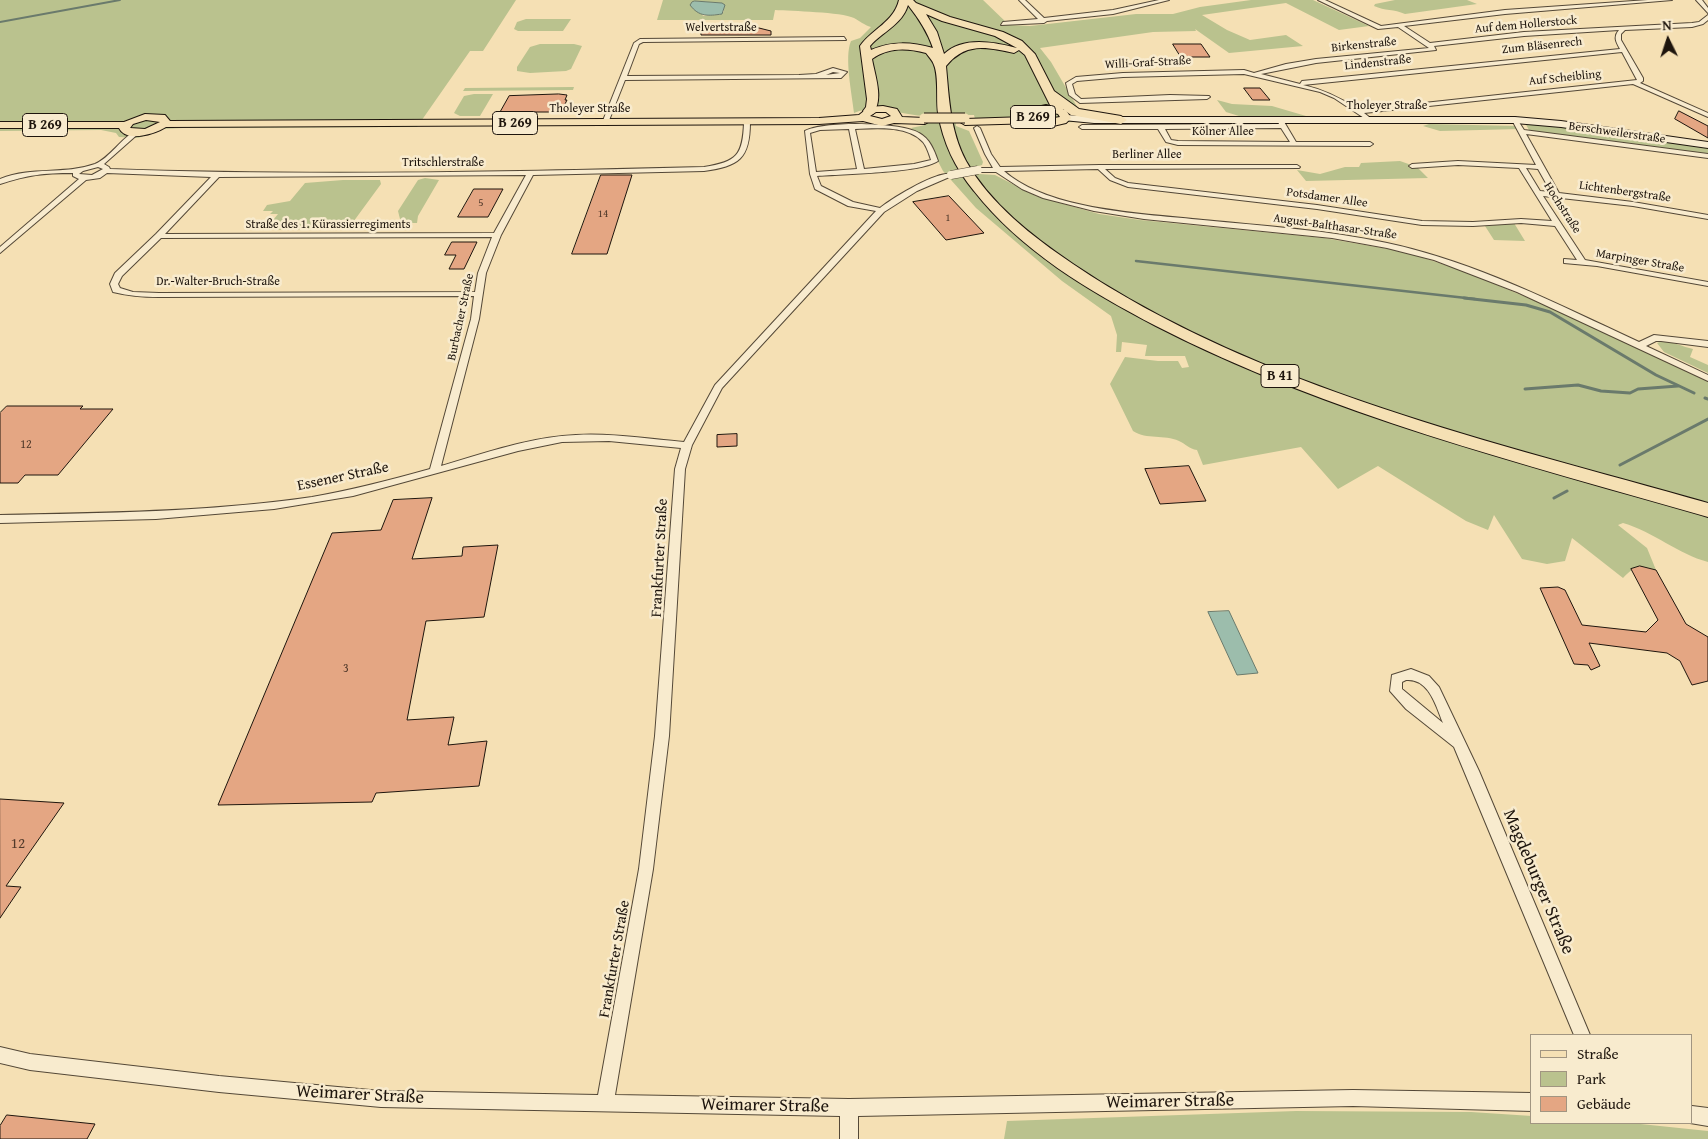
<!DOCTYPE html>
<meta charset="utf-8">
<style>
body{margin:0}
#map{position:relative;width:1708px;height:1139px;overflow:hidden;background:#f5e0b4;font-family:"Gentium Book Plus",serif}
canvas{display:block}
.legend{position:absolute;left:1530px;top:1034px;width:162px;height:90px;box-sizing:border-box;background:#f8ebce;border:1px solid #a19581;margin:0;padding:6px 9px;list-style:none;font-size:15px;color:#1e150d}
.legend li{display:flex;align-items:center;gap:10px;height:25px}
.legend b{width:25px;border:1px solid #a19581}
.north{position:absolute;left:1643px;top:15px;width:50px;height:50px;-webkit-text-stroke:4px #f8ebce;paint-order:stroke;rotate:356deg;font-size:14px;font-weight:700;line-height:20px;text-align:center;color:#1e150d}
.north::after{content:'';display:block;margin:auto;width:18px;height:22px;background:#1e150d;clip-path:polygon(50% 0,100% 100%,50% 72%,0 100%)}
</style>
<div id="map">
<canvas width="1708" height="1139"></canvas>
<ul class="legend">
<li><b style="height:6px;background:#f5e0b4"></b>Straße</li>
<li><b style="height:14px;background:#bac28e"></b>Park</li>
<li><b style="height:14px;background:#e4a683"></b>Gebäude</li>
</ul>
<div class="north">N</div>
</div>
<script>
const g = document.querySelector('canvas').getContext('2d');
g.lineJoin = 'round';
function fill(path, color) { g.fillStyle = color; g.fill(path, 'evenodd'); }
function stroke(path, color, width, dash) { g.strokeStyle = color; g.lineWidth = width; g.lineCap = dash ? 'butt' : 'round'; g.setLineDash(dash || []); g.stroke(path); }
function drawText(font, color, halo, rows, align = 'center') {
  g.font = font + ' "Gentium Book Plus",serif'; g.lineWidth = 5; g.setLineDash([]); g.textBaseline = 'middle'; g.strokeStyle = halo; g.fillStyle = color; for (const [text, x, y, turn = 0] of rows) {
    g.save(); g.translate(x, y); g.rotate((+turn || 0) * Math.PI / 180); g.textAlign = isNaN(turn) ? turn : align; if (halo) g.strokeText(text, 0, 0); g.fillText(text, 0, 0); g.restore();
  }
}
const green = new Path2D(`
 M0 0H516L483 51H470L417 127 183 128 163 129 138 138 119 137 116 133 101 130 0 131Z
 M663 0H983L1009 25 1030 26 1136 14H1173L1200 7 1251 0H1313L1369 26 1339 30 1286 3 1202 15 1227 30 1250 40 1286 35 1303 46 1229 53 1195 29 1196 31 1153 32 1040 48 1051 62 1086 122 976 123 974 115H955L956 126 969 131 983 162 982 165 974 167 979 174 995 175 1036 196 1099 214 1140 220 1324 238 1406 252 1466 272 1533 300 1708 381V562C1678 554 1654 532 1623 523L1618 525 1647 548 1656 570C1640 565 1635 565 1623 578L1572 538 1565 561 1547 564 1522 559 1494 515 1488 530 1466 521 1378 466 1338 489 1301 447 1203 465 1197 450C1189 449 1186 444 1179 441 1164 434 1147 440 1133 431L1110 384 1125 357 1158 361H1178L1182 368 1189 367 1185 356H1145L1147 345 1122 342 1121 352H1116L1117 335 1111 316 1062 281 976 208 943 171 927 140 911 128 925 125 924 116C900 115 878 103 854 113 852 94 844 57 851 41L860 38 871 27C864 25 860 21 854 18 841 12 792 11 775 10L773 20H657ZM695 1 722 3 724 11 722 14 703 16Z
 M1395 0H1467L1477 4 1405 14C1394 9 1385 11 1374 6L1375 4Z
 M526 19H571L563 31H518L514 29 517 22Z
 M540 44H574L582 46 571 69 566 71 530 73 517 71V67L530 47Z
 M572 87H574L573 90 463 91 465 88Z
 M474 94H493L480 116H460L454 113 464 96Z
 M1217 100 1232 104 1272 106 1306 116H1239L1226 112Z
 M1525 123 1559 126 1708 146V155L1534 132 1529 130Z
 M1429 124 1517 126 1520 129 1440 131 1423 126Z
 M1400 161 1417 167 1428 178 1306 181 1297 170 1320 174 1345 167H1359L1361 163Z
 M425 178 439 180 418 216 417 223H401L398 211 418 180Z
 M343 180H380L381 184 348 229 265 230 278 214H270L273 211H263L267 205 290 201 305 183Z
 M1514 223 1525 241 1494 240 1485 226Z
 M1662 341C1670 341 1684 347 1693 349L1690 357 1708 365V373L1664 352 1657 343Z
 M1296 1111 1471 1112 1532 1116V1123H1631L1708 1131V1139H1004L1007 1121Z`);
const water = new Path2D(`
 M695 1 722 3 725 5 722 14C708 16 699 17 690 5L692 2Z
 M1229 611 1258 673 1237 675 1208 612Z`);
const streamFar2 = new Path2D(`
 M0 22 120 0`);
const streamFar1 = new Path2D(`
 M1136 261 1475 299`);
const stream = new Path2D(`
 M1464 298 1526 305 1550 312 1656 375 1694 393
 M1525 389 1578 385 1601 391 1630 393 1638 389 1678 386
 M1705 398 1708 399
 M1620 465 1708 419
 M1554 498 1567 491`);
const building = new Path2D(`
 M726 24 747 25 771 31V35H701V31Z
 M1173 44H1201L1210 57H1181Z
 M1244 88H1260L1270 100H1253Z
 M559 94 567 95 565 100H567L561 112H500L509 96Z
 M1679 111 1708 126V138L1675 119Z
 M601 175H632L607 254H572Z
 M474 189H503L488 217H458Z
 M949 196 984 233 946 240 913 202Z
 M452 242H477L464 269H449L456 255H445Z
 M7 406H83L80 409H113L58 475H25L18 483H0V413Z
 M737 434V446L717 447V435Z
 M1189 466 1206 501 1160 504 1145 469Z
 M432 498 412 559 462 556 463 547 498 545 484 617 426 621 407 720 454 717 448 745 487 741 479 786 376 793 372 802 218 805 332 533 381 530 393 500Z
 M1640 566 1656 570 1686 624 1708 637V681L1692 685 1680 661 1667 653 1589 643 1600 666 1591 670 1588 665 1574 664 1540 588 1558 587 1565 590 1582 625 1646 632 1658 620 1631 569Z
 M0 799 64 803 6 886 21 887 0 918Z
 M7 1115 95 1124 87 1139H0V1126Z`);
const street = new Path2D(`
 M1019 0H1025L1044 18 1113 10 1159 0H1169L1113 14 1047 21 1044 23 1001 25 1003 22 1038 19Z
 M1318 0H1325L1381 26 1505 10 1648 0H1672L1505 14 1404 26 1430 43 1524 32 1692 23 1699 22 1708 15V20L1703 24 1692 27 1625 30 1621 34V40L1643 78V81L1640 83 1708 113V117L1633 84 1364 113 1373 120 1370 122 1334 98 1320 92 1244 74 1123 77 1077 81 1072 84 1075 94 1081 99 1170 95 1209 96 1210 97 1207 99 1080 103 1069 95 1066 83 1076 77 1123 73 1244 70 1254 73 1286 64 1316 59 1429 48 1398 27 1378 29ZM1619 30C1613 37 1616 42 1620 49L1302 81 1300 84 1261 74 1316 63 1436 50 1434 46 1524 36ZM1622 52 1637 80 1359 110C1341 98 1325 90 1303 85Z
 M1696 0H1702L1708 8V13Z
 M844 37 846 40 643 42 639 44 627 76 799 75 816 74 833 68 847 72 841 78 625 80 608 123 605 125 602 123 634 43 640 39ZM833 72 840 73 826 75Z
 M1280 118 1283 120 1296 142H1370L1373 144 1370 146 1178 145 1166 142 1158 129H1082L1079 127 1082 125 1279 124 1277 120ZM1281 128 1290 142 1178 141 1171 140 1165 129Z
 M1515 118 1517 119 1524 130 1708 154V158L1526 134 1559 193 1633 202 1708 215V219L1633 206 1543 196 1585 260 1708 282V286L1597 266 1564 263V259L1577 260 1555 226 1521 223 1473 226 1422 225 1317 209 1128 187 1110 180 1098 169 1004 171C1049 211 1146 214 1203 220 1265 226 1326 230 1387 243 1476 262 1557 304 1639 342L1654 335 1708 341V347L1661 341H1656L1646 346 1708 375V381L1517 292 1434 260 1387 248 1332 238 1144 219 1094 211 1043 198 1022 189 996 172H978L975 170 978 168H993L985 154 974 128 977 126 980 128 991 154 1000 167 1100 165H1297L1300 167 1299 168 1105 169 1115 178 1128 183 1317 205 1422 221 1473 222 1521 219 1552 221 1519 168 1458 165 1412 168 1409 166 1412 164 1458 161 1536 165 1512 120ZM1526 168 1538 169 1551 192 1540 191Z
 M747 120 750 122C750 159 739 166 704 171L533 175 501 235 486 273 479 319 441 466C485 453 530 437 576 435 612 433 648 439 684 442L715 385 876 211 848 206 815 189 810 174 805 131C824 121 900 122 919 133 930 139 934 150 938 161 921 173 842 174 817 176L821 186 853 202 880 208C891 199 942 167 954 175L917 191 884 212 722 388 692 445 685 469 669 736 653 869 615 1095 849 1099 1353 1090 1532 1093V1111L1353 1106 858 1116V1139H840V1116L381 1107 219 1092 30 1070 0 1063V1047L30 1054 219 1076 381 1091 598 1095 639 869 655 736 675 469 681 448 609 441 562 442 518 451 353 496 274 509 156 519 0 523V515C104 513 209 512 312 497 352 490 391 480 430 469L471 319 474 296 159 297C143 297 129 296 113 292L110 284 115 273 156 234 211 177 107 173 100 178 86 180 0 253V247L79 179 73 176V173C43 173 28 175 0 184V179C33 166 64 175 95 164 110 158 122 137 137 130L140 132 139 133 104 164 109 167 110 169C308 176 506 172 704 167 737 162 743 155 744 122ZM849 129 857 169 816 172 810 133 820 130ZM855 129C876 128 908 125 923 142 927 147 929 154 931 160L914 164 864 169ZM98 167 103 169 92 175 79 174 83 171ZM526 175 494 233 165 234 219 177ZM492 237 478 273 475 292 159 293 133 292 120 288 118 284 122 276 161 238Z
 M1411 669 1429 676 1439 687 1479 771 1590 1035H1574L1454 747 1406 709 1390 691 1392 675ZM1406 680C1429 678 1436 706 1443 723L1402 689V682Z
 M1692 1106 1708 1108V1126L1690 1123H1692Z`);
const secondary = new Path2D(`
 M1066 115 1094 117H1515L1561 121 1708 142V148L1561 127 1515 123H1094L1063 120V116Z`);
const primary = new Path2D(`
 M1046 105 1066 110 1071 118 1066 123 1053 126 1036 123 965 125 960 122 965 119 1026 117 1032 108ZM1046 111 1058 114 1060 117 1048 119 1037 116 1040 112Z
 M883 106 897 109 902 117 925 118 930 121 925 124 894 123 882 126 863 121 819 124 166 127C155 134 126 143 119 128H0V122H124L145 114 165 115 170 121 819 118 859 115 869 107ZM876 112H886L891 116 882 119 870 116ZM146 120 160 122 145 129 130 128 133 124Z`);
const highway = new Path2D(`
 M899 0H913L916 3 950 17 1003 32 1022 41 1035 54 1054 91 1079 109 1121 116 1127 120 1121 124 1071 115 1063 109 1062 113H1054L1025 55 1019 50 1014 53C986 47 966 42 946 66 949 98 950 131 966 161 990 204 1033 237 1073 264 1256 388 1497 443 1708 503V517C1521 463 1329 415 1156 326 1089 291 1021 251 974 191 955 168 943 143 938 113 936 100 939 77 934 65 933 61 929 57 926 53 907 48 889 47 872 59 875 76 884 99 873 114H865L863 111 866 107 867 99 860 46C872 29 894 22 899 0ZM908 5C919 19 927 31 933 48 911 42 892 41 871 50L870 46C882 32 902 25 908 5ZM926 14 942 21 995 36 1017 48C994 42 963 36 944 54L937 32Z`);
const streetBridge = new Path2D(`
 M951 175 978 170`);
const primaryBridge = new Path2D(`
 M924 118H965`);
const farNumbernames = [
 ["5",481,203],
 ["14",603,214],
 ["1",948,218]
];
const farStreetnames = [
 ["Auf dem Hollerstock",1526,25,-5],
 ["Welvertstraße",721,28],
 ["Birkenstraße",1364,45,-6],
 ["Zum Bläsenrech",1542,46,-6],
 ["Willi-Graf-Straße",1148,63,-3],
 ["Lindenstraße",1378,63,-6],
 ["Auf Scheibling",1565,78,-6],
 ["Tholeyer Straße",1387,106],
 ["Tholeyer Straße",590,109],
 ["Kölner Allee",1223,132],
 ["Berschweilerstraße",1617,133,8],
 ["Berliner Allee",1147,155],
 ["Tritschlerstraße",443,163],
 ["Lichtenbergstraße",1625,192,8],
 ["Potsdamer Allee",1327,198,8],
 ["Hochstraße",1562,208,57],
 ["Straße des 1. Kürassierregiments",328,225],
 ["August-Balthasar-Straße",1335,227,8],
 ["Marpinger Straße",1640,261,10],
 ["Dr.-Walter-Bruch-Straße",218,282],
 ["Burbacher Straße",461,317,-78]
];
const numberNames = [
 ["12",26,445],
 ["3",346,669]
];
const shields = [
 [1033,117,45],
 [515,123,45],
 [45,125,45],
 [1280,376,38]
];
const shieldNames = [
 ["B 269",1033,117],
 ["B 269",515,123],
 ["B 269",45,125],
 ["B 41",1280,376]
];
const streetNames = [
 ["Essener Straße",343,477,-12],
 ["Frankfurter Straße",660,558,-87],
 ["Frankfurter Straße",615,959,-80]
];
const nearNumbernames = [
 ["12",18,844]
];
const nearStreetnames = [
 ["Magdeburger Straße",1538,882,67],
 ["Weimarer Straße",360,1095,3],
 ["Weimarer Straße",1170,1102,-1],
 ["Weimarer Straße",765,1106,1]
];
fill(green, '#bac28e');
fill(water, '#9cbdac');
stroke(water, '#6a7a6c', 1);
stroke(streamFar2, '#6a7a6c', 2);
stroke(streamFar1, '#6a7a6c', 2.5);
stroke(stream, '#6a7a6c', 3);
fill(building, '#e4a683');
stroke(building, '#1e150d', 1);
stroke(street, '#544837', 2);
stroke(secondary, '#1e150d', 2);
stroke(primary, '#1e150d', 2);
stroke(highway, '#1e150d', 2);
fill(street, '#f8ebce');
fill(secondary, '#f8ebce');
fill(primary, '#f5e0b4');
fill(highway, '#f5e0b4');
stroke(streetBridge, '#544837', 9, []);
stroke(primaryBridge, '#1e150d', 11, []);
stroke(streetBridge, '#f8ebce', 8);
stroke(primaryBridge, '#f5e0b4', 9);
drawText('11px', '#50392a', null, farNumbernames);
drawText('12px', '#1e150d', '#f8ebce', farStreetnames);
drawText('12px', '#50392a', null, numberNames);
for (const [x, y, w] of shields) { const box = new Path2D(); box.roundRect(x - w / 2, y - 11.5, w, 23, 4); g.fillStyle = '#f8ebce'; g.fill(box); stroke(box, '#1e150d', 1); }
drawText('bold 14px', '#1e150d', null, shieldNames);
drawText('15px', '#1e150d', '#f8ebce', streetNames);
drawText('15px', '#50392a', null, nearNumbernames);
drawText('18px', '#1e150d', '#f8ebce', nearStreetnames);
</script>
